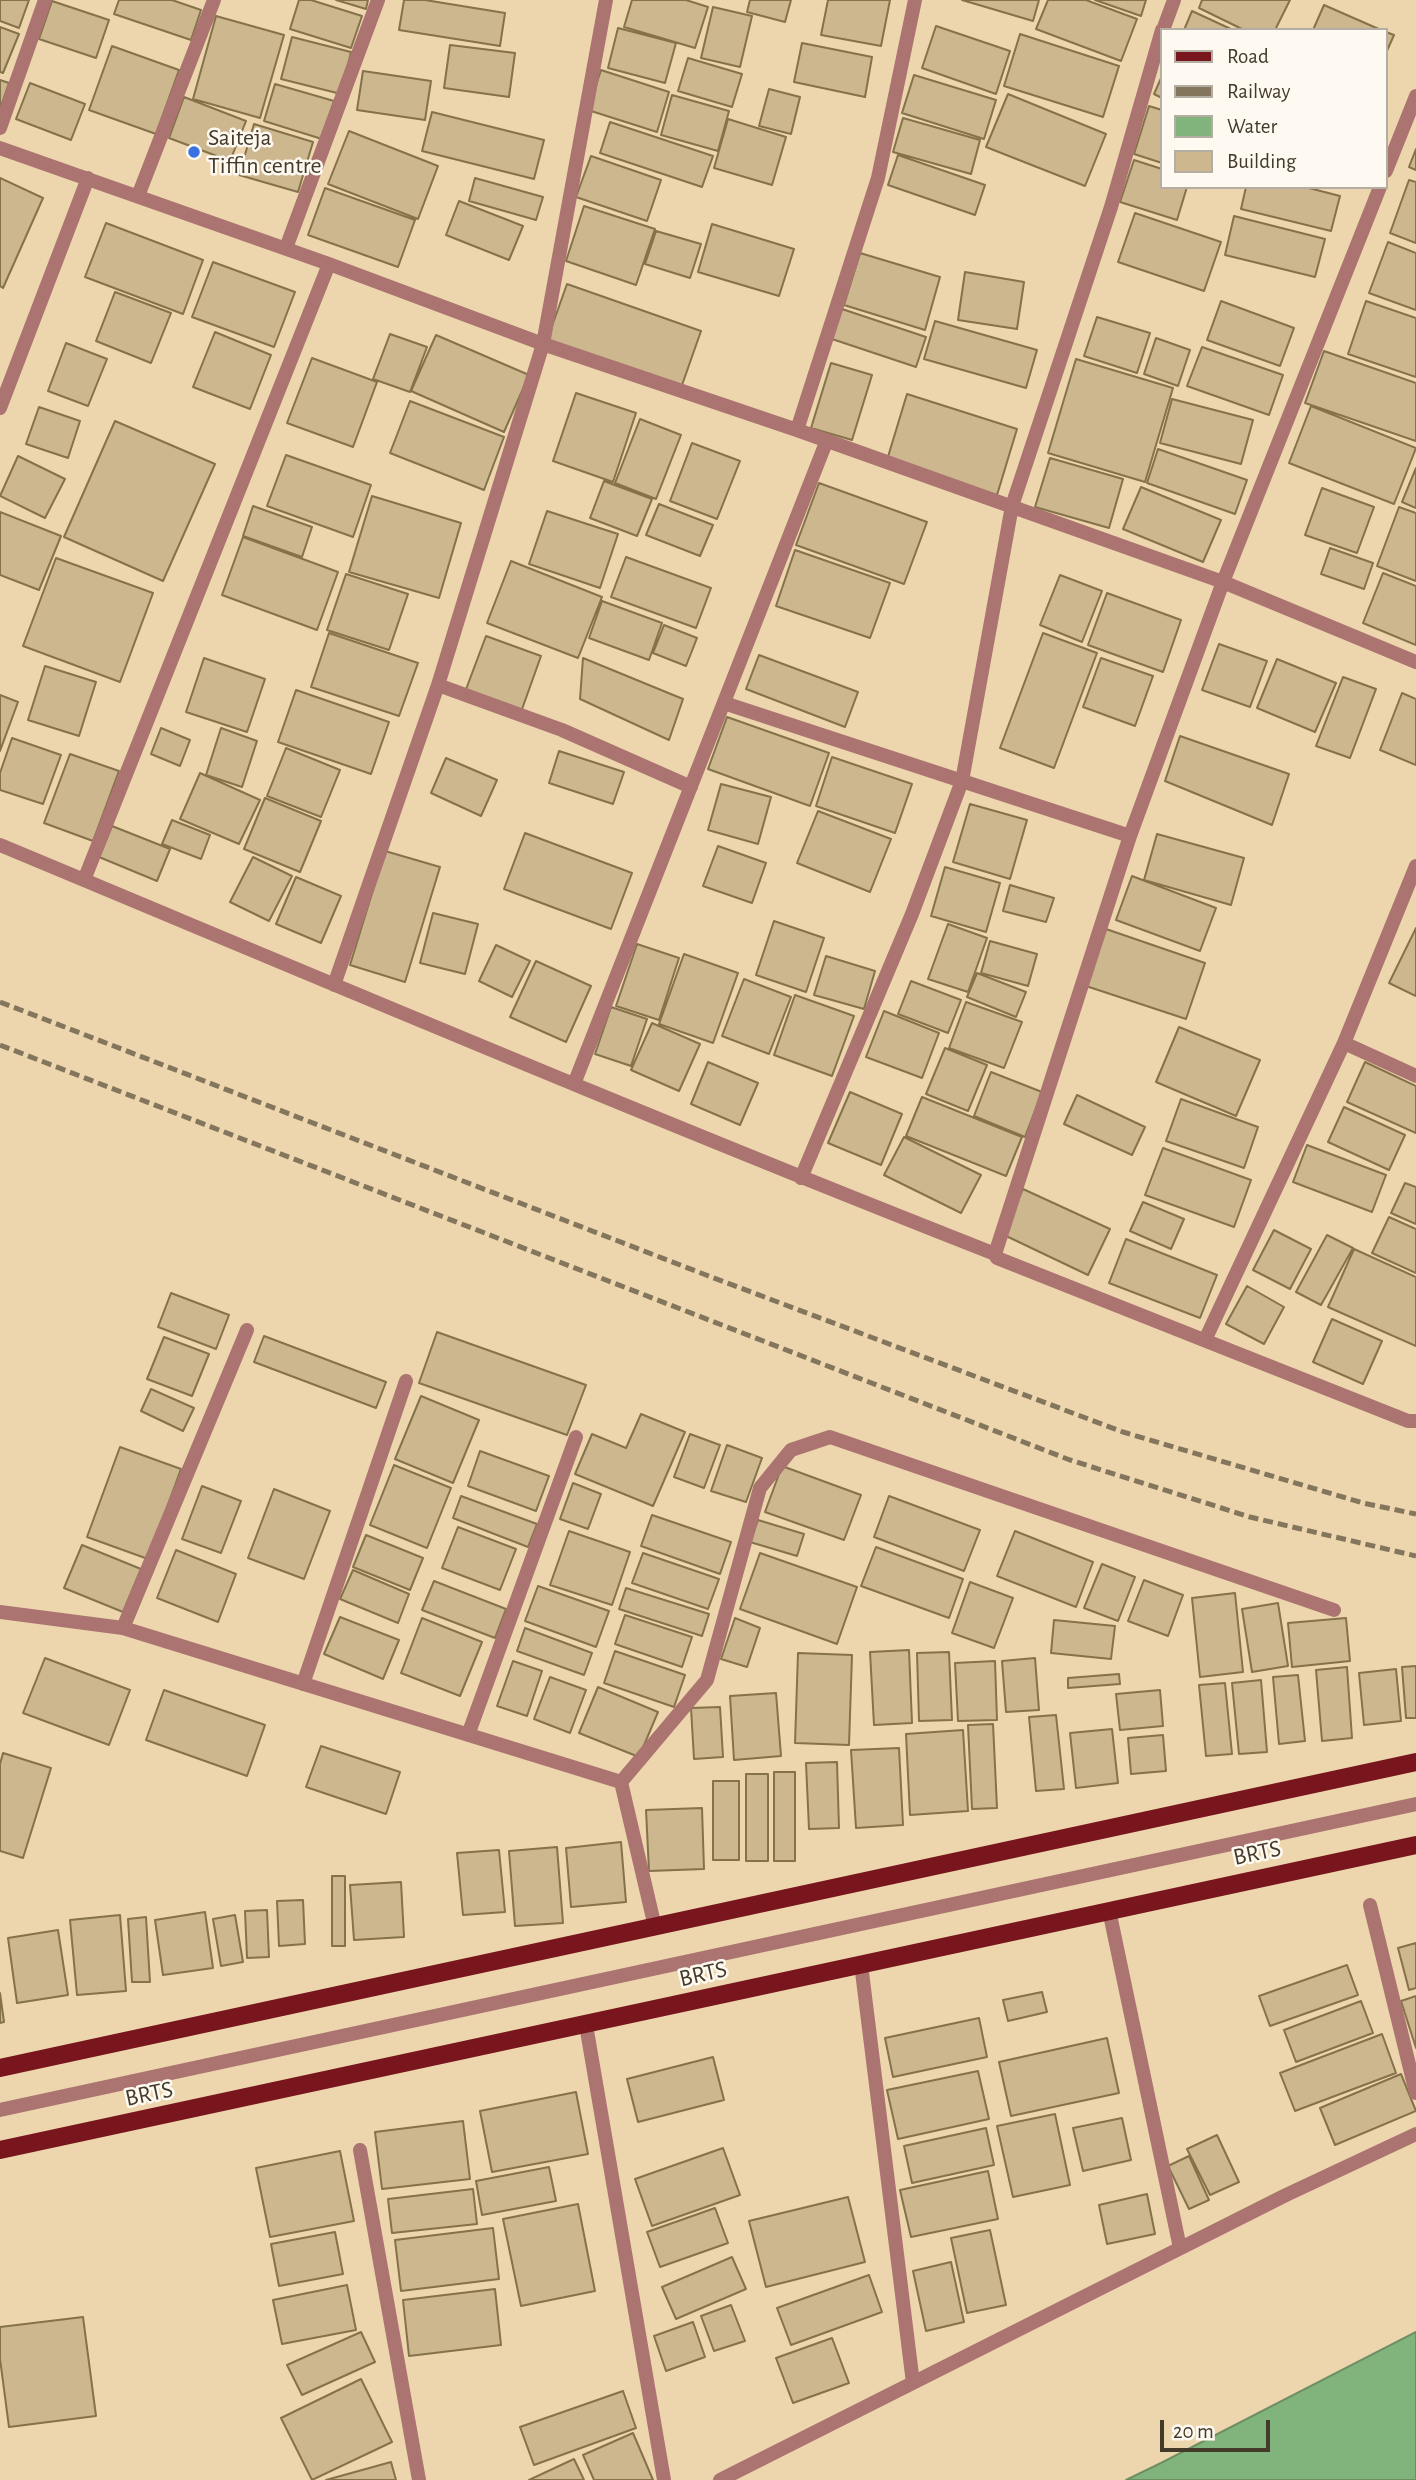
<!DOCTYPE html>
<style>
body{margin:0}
#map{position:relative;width:1416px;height:2480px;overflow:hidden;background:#edd6ad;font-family:"Alegreya Sans",sans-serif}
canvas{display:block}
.legend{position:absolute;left:1160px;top:28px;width:228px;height:161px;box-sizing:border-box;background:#fefaf2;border:2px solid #b3ada2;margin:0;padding:9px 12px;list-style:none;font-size:21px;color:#433a2a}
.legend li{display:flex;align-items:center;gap:14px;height:35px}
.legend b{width:35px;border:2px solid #b3ada2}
.scale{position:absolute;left:1160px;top:2420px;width:110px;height:32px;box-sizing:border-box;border:4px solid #433a2a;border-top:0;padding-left:9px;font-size:21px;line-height:24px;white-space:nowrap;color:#433a2a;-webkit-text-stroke:5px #fefaf2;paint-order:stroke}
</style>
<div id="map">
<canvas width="1416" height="2480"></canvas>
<ul class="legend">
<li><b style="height:9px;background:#78151d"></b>Road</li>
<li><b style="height:9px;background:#84765c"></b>Railway</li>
<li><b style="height:19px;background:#81b47d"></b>Water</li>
<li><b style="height:19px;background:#cdb78f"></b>Building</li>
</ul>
<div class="scale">20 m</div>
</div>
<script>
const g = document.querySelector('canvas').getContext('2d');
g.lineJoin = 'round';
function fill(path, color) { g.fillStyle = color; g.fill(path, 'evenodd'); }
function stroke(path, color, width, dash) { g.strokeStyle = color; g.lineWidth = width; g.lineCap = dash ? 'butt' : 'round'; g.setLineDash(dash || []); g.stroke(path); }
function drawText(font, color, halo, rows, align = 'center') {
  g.font = font + ' "Alegreya Sans",sans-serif'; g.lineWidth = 5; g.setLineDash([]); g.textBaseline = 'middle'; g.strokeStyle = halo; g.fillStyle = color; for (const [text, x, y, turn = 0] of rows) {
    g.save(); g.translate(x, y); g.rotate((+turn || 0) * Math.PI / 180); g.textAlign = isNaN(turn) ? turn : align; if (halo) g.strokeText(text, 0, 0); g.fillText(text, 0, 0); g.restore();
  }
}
const water = new Path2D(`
 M1416 2332V2480H1126L1161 2463Z`);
const building = new Path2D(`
 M0 0H29L19 28 0 21Z
 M119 0H172L201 10 191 40 114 14Z
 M299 0H311L362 16 351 48 290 29Z
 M336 0H368L366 9Z
 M404 0H425L505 13 500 46 399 30Z
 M632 0H686L708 7 695 48 624 27Z
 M750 0H791L785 22 747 12Z
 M828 0H890L881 46 821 35Z
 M962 0H1039L1033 21Z
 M1048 0H1086L1137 19 1121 61 1036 29Z
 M1095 0H1146L1141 16Z
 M1202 0H1290L1275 30H1244L1199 8Z
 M52 1 109 20 96 58 39 39Z
 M1324 5 1381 30H1313Z
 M713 7 752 16 740 67 701 58Z
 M1192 11 1233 30H1184Z
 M216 16 284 35 260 118 193 99Z
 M936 26 1010 51 996 94 922 68Z
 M0 27 19 34 3 73 0 72Z
 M618 28 676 43 665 83 608 68Z
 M1386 32 1394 35 1386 53Z
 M1020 34 1119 66 1103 117 1004 86Z
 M292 37 351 52 341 94 281 79Z
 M802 43 872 57 865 97 794 82Z
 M450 45 515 53 509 97 444 88Z
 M112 46 179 70 156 134 89 110Z
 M688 58 742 74 732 107 678 91Z
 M601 70 669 92 657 132 588 110Z
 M363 71 431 81 425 120 357 110Z
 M914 75 996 100 984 139 902 113Z
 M1162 76V98L1154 94Z
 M0 80 9 83 0 109Z
 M30 83 85 104 71 140 16 119Z
 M275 84 334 101 322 139 264 121Z
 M769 89 800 97 791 134 759 126Z
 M1008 94 1106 134 1085 186 986 147Z
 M672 95 729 111 718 151 661 135Z
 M184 97 246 121 230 161 169 138Z
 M1149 106 1162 110V163L1134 154Z
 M432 112 544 140 534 179 422 151Z
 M903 118 980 140 971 174 893 152Z
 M728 119 786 137 772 185 714 168Z
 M610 122 713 156 702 187 600 153Z
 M254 124 313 142 298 192 239 175Z
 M349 131 438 166 418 219 328 184Z
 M1416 149V170L1409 167Z
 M898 155 985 185 975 215 888 185Z
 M591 156 661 180 647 221 576 197Z
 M1134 160 1162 169V187H1187L1177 220 1120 202Z
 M0 178 43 198 3 288 0 286Z
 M475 178 543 197 536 220 469 201Z
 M1409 180 1416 182V243L1390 233Z
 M1246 187H1305L1340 196 1331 231 1241 209Z
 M325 188 415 220 398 267 308 235Z
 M459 201 523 226 509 260 446 235Z
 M584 206 655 229 636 285 566 261Z
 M1135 213 1221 242 1204 291 1118 262Z
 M1234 216 1325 239 1315 277 1225 255Z
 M106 223 203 260 183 314 85 277Z
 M712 224 794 249 779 296 698 272Z
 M656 231 701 244 690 278 645 264Z
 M1388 242 1416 253V310L1369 293Z
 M860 253 940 277 925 330 844 305Z
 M213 262 295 292 274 347 192 317Z
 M965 272 1024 282 1017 329 958 320Z
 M567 284 701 331 681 388 547 340Z
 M115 292 171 313 151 363 96 341Z
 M1221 301 1294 328 1280 366 1207 340Z
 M1366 301 1416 318V377L1348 354Z
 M842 309 926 337 916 367 832 339Z
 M1097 317 1150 333 1137 373 1084 356Z
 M935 321 1037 350 1026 388 924 359Z
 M215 332 271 355 250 409 193 387Z
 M390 334 427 347 410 392 373 379Z
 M436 335 529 375 504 432 411 391Z
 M1156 338 1190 350 1178 386 1144 374Z
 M66 343 107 359 88 406 48 391Z
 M1202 347 1283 375 1269 415 1187 386Z
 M1324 351 1416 383V441L1305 403Z
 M312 358 377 382 353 447 287 423Z
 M1076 359 1173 388 1145 482 1048 453Z
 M831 363 872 375 852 440 811 428Z
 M576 393 636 413 613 482 553 461Z
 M907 394 1017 429 997 495 887 460Z
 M1172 399 1253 420 1241 464 1160 443Z
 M410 401 504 437 484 490 390 453Z
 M1311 406 1416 448 1394 504 1289 463Z
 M39 407 80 421 68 458 26 444Z
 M640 419 681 435 656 499 615 483Z
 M115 421 215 464 163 581 64 537Z
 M692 443 740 461 717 519 670 501Z
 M1158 449 1247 480 1235 514 1147 483Z
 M286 455 371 485 353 537 267 506Z
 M18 456 65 479 45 518 0 496Z
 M1050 458 1123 479 1109 528 1035 507Z
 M1416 468V508L1402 502Z
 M604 481 652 499 637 536 590 518Z
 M819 483 927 522 904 584 796 545Z
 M1141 487 1221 520 1203 562 1123 529Z
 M1322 488 1374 507 1357 553 1305 535Z
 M372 496 461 523 439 598 349 572Z
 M659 504 713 525 700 556 646 535Z
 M253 506 312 527 302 557 243 536Z
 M1399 507 1416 513V581L1377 566Z
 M547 511 618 534 600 588 529 564Z
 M0 512 61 536 39 590 0 575Z
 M243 537 338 572 317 630 222 595Z
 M1330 548 1373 563 1364 589 1321 574Z
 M795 550 890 583 870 638 776 606Z
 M626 557 711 588 696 628 611 597Z
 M56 558 153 593 120 682 23 646Z
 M511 561 602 597 578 658 487 623Z
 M1383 573 1416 586V645L1363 623Z
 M346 574 408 594 389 650 327 630Z
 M1060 575 1102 591 1082 642 1040 625Z
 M1107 593 1181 620 1163 672 1088 645Z
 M602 601 662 623 649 660 589 638Z
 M664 625 697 638 686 666 653 653Z
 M329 633 418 663 399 716 311 687Z
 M1043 633 1097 653 1054 768 1000 748Z
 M486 636 541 656 521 712 465 692Z
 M1219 644 1267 661 1250 707 1202 690Z
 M759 655 858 692 845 727 746 689Z
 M204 658 265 679 247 732 186 712Z
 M583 658 683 699 669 740 580 699Z
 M1101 658 1153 676 1135 726 1083 707Z
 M1277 659 1336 683 1315 732 1257 708Z
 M45 666 96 682 79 736 28 720Z
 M1343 677 1376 689 1350 758 1316 746Z
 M296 690 389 722 371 774 278 742Z
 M1402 693 1416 699V765L1380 750Z
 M0 695 18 702 0 751Z
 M727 717 829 753 810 806 708 769Z
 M161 728 190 740 180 766 151 754Z
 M221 728 257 741 242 787 206 775Z
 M1180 736 1289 774 1272 825 1165 781Z
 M12 738 61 755 43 804 0 790V773Z
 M286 748 340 770 321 817 267 796Z
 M559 751 624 772 613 804 549 783Z
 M70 754 119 771 93 841 44 823Z
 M832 757 912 784 895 833 816 806Z
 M446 758 497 780 481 816 431 793Z
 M200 773 260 800 239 844 180 819Z
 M721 784 771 797 758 844 708 830Z
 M265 798 321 821 300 872 244 849Z
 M970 804 1027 820 1010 879 953 862Z
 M818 811 891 839 870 892 797 863Z
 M172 820 210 835 201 859 162 844Z
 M112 826 170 849 157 881 99 857Z
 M525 833 632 873 611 929 504 889Z
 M1157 834 1244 858 1231 905 1144 880Z
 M718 846 766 863 752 903 703 886Z
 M385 851 440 867 405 982 350 965Z
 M253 857 292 876 269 921 230 902Z
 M945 867 1000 883 986 932 931 916Z
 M1132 876 1216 908 1200 951 1116 920Z
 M296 877 341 896 321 943 276 924Z
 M1010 885 1054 898 1046 922 1003 911Z
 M433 913 478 924 465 974 420 963Z
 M774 921 824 938 806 992 756 975Z
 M948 924 987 938 968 992 928 979Z
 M1416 928V996L1389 983Z
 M1106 929 1205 963 1186 1019 1086 986Z
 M990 941 1037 954 1028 986 981 973Z
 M637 944 679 958 659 1020 616 1006Z
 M496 945 530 961 512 997 479 981Z
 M684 954 738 973 713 1043 659 1024Z
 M826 956 875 971 864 1009 814 995Z
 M536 961 591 986 566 1042 510 1017Z
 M977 973 1026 992 1016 1017 967 997Z
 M744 979 791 997 769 1054 722 1036Z
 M911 981 961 1000 948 1033 898 1014Z
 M795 995 854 1016 832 1076 774 1055Z
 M966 1002 1022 1022 1004 1068 949 1048Z
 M611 1007 647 1019 631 1066 595 1054Z
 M884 1011 939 1033 922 1078 866 1057Z
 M652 1023 700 1044 679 1091 631 1070Z
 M1179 1027 1260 1060 1236 1116 1156 1082Z
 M945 1048 987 1065 968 1111 926 1094Z
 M708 1062 758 1083 740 1125 691 1104Z
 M1365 1062 1416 1086V1133L1347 1102Z
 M991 1072 1042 1092 1025 1137 974 1116Z
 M850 1092 902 1114 881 1165 828 1143Z
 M1077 1095 1145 1127 1132 1155 1064 1124Z
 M922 1097 1022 1137 1006 1176 906 1136Z
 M1181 1099 1258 1127 1244 1168 1166 1141Z
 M1344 1107 1405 1135 1389 1170 1328 1142Z
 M904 1137 981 1175 961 1213 884 1175Z
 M1307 1145 1386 1175 1372 1212 1293 1182Z
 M1163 1148 1251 1180 1234 1227 1145 1195Z
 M1405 1183 1416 1187V1224L1391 1213Z
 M1023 1189 1110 1229 1088 1275 1002 1234Z
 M1143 1202 1184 1219 1171 1249 1130 1231Z
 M1389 1217 1416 1229V1273L1372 1253Z
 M1274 1230 1311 1249 1290 1289 1253 1270Z
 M1327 1235 1353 1248 1321 1305 1296 1292Z
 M1126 1239 1217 1275 1200 1318 1109 1283Z
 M1354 1249 1416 1277V1346L1328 1307Z
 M1247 1286 1284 1307 1264 1344 1226 1324Z
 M171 1293 229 1315 216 1349 158 1327Z
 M1332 1319 1382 1341 1363 1384 1313 1362Z
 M437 1332 586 1385 567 1435 419 1383Z
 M264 1336 386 1382 376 1408 254 1362Z
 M164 1337 209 1354 192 1396 147 1379Z
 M151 1389 194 1408 183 1431 141 1411Z
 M421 1396 479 1420 453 1483 395 1459Z
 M641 1414 685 1432 653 1506 575 1474 592 1434 626 1448Z
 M690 1434 720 1445 704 1488 674 1477Z
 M727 1445 762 1458 746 1502 711 1491Z
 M120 1447 181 1469 148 1559 87 1537Z
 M480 1451 549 1476 536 1511 468 1486Z
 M394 1465 451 1488 427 1548 370 1525Z
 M782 1466 861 1495 844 1540 765 1512Z
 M573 1483 601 1494 588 1529 560 1519Z
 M202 1486 241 1501 221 1553 182 1539Z
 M274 1489 330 1511 304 1579 248 1558Z
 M461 1496 537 1524 528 1547 453 1518Z
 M889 1496 980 1530 964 1571 874 1537Z
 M652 1515 731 1542 720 1574 641 1546Z
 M758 1520 804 1534 797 1556 750 1542Z
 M458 1527 516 1549 500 1590 442 1568Z
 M569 1531 630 1552 612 1605 550 1585Z
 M1015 1531 1093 1562 1076 1607 997 1576Z
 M366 1535 423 1558 410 1590 353 1567Z
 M82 1545 141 1569 123 1612 64 1588Z
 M876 1547 963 1579 949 1618 861 1586Z
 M176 1550 236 1574 218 1622 157 1598Z
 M643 1553 719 1579 708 1609 632 1583Z
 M760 1553 857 1587 837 1644 740 1609Z
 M1102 1564 1135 1577 1118 1621 1084 1608Z
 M353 1570 409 1594 398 1623 340 1599Z
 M1144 1580 1183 1595 1168 1636 1128 1621Z
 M434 1581 506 1609 495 1638 422 1610Z
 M970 1582 1013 1598 994 1648 952 1633Z
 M538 1586 609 1611 596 1647 525 1621Z
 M626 1588 709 1614 702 1636 619 1609Z
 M1235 1593 1243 1672 1200 1677 1192 1598Z
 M1278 1603 1288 1666 1252 1672 1242 1609Z
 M625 1615 692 1637 682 1667 615 1644Z
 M340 1617 399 1640 383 1679 324 1654Z
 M422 1618 482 1642 460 1696 401 1673Z
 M735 1618 760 1628 747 1667 721 1659Z
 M1346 1618 1350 1661 1292 1667 1288 1623Z
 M1054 1620 1115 1626 1111 1659 1051 1653Z
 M525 1628 592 1653 584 1675 517 1651Z
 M909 1650 912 1723 874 1725 870 1652Z
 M615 1651 685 1675 674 1707 604 1683Z
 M949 1652 952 1720 919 1721 917 1653Z
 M798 1653 852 1655 849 1745 795 1743Z
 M45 1658 130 1690 109 1745 23 1713Z
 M1035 1658 1039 1710 1006 1712 1002 1661Z
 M513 1661 542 1671 527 1716 497 1706Z
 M995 1661 997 1720 958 1721 955 1663Z
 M1416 1666V1718H1406L1402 1667Z
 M1347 1667 1352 1738 1322 1741 1316 1670Z
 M1396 1669 1401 1721 1364 1725 1359 1673Z
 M1119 1674 1120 1684 1068 1688V1678Z
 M1298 1675 1305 1741 1279 1744 1273 1677Z
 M550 1677 586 1690 570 1733 534 1719Z
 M1261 1680 1267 1752 1239 1754 1232 1683Z
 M1225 1683 1232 1754 1206 1756 1199 1685Z
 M598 1687 658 1712 639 1757 579 1733Z
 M164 1690 265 1725 247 1776 146 1740Z
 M1160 1690 1163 1726 1120 1730 1116 1694Z
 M776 1693 781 1756 734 1760 730 1696Z
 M720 1707 723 1757 694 1759 691 1708Z
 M1056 1715 1064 1789 1036 1791 1029 1717Z
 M993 1724 997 1808 972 1809 968 1725Z
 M1112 1729 1118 1783 1076 1788 1070 1733Z
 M963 1730 968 1811 910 1815 906 1734Z
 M1163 1735 1166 1771 1131 1774 1128 1738Z
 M321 1746 400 1772 386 1814 306 1787Z
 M899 1748 903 1825 856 1828 851 1750Z
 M3 1753 51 1768 23 1858 0 1851V1764Z
 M837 1762 839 1828 809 1829 806 1763Z
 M774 1772H795V1861H774Z
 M746 1774H768V1861H746Z
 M713 1781H739V1860H713Z
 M702 1808 704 1869 649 1871 646 1810Z
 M621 1842 626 1902 571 1907 566 1848Z
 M557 1847 563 1923 515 1926 509 1851Z
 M499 1850 505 1912 463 1915 457 1853Z
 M332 1876H345V1946H332Z
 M401 1882 404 1937 354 1940 350 1885Z
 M303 1900 305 1944 279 1946 277 1901Z
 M267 1910 269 1957 247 1958 245 1911Z
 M205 1912 213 1968 163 1975 155 1920Z
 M120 1915 126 1991 77 1995 70 1920Z
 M235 1915 243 1962 221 1966 213 1919Z
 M146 1917 150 1982H132L128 1919Z
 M58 1930 68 1995 17 2003 8 1938Z
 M1416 1943V1988L1409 1990 1398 1948Z
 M1347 1965 1358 1995 1270 2026 1259 1996Z
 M1042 1992 1047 2012 1008 2021 1003 2000Z
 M0 1993 4 2022 0 2023Z
 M1416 1996V2048L1401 2001Z
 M1361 2001 1373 2033 1296 2062 1284 2030Z
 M979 2018 987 2057 893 2077 885 2038Z
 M1382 2034 1396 2073 1295 2111 1280 2073Z
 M1107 2038 1119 2093 1011 2116 999 2062Z
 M713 2057 724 2100 638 2122 627 2079Z
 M978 2071 989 2119 898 2139 887 2090Z
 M1401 2074 1416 2111 1335 2145 1320 2108Z
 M576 2092 588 2154 492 2172 480 2111Z
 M1055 2114 1070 2185 1013 2197 997 2126Z
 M1122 2118 1131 2160 1083 2171 1073 2128Z
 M463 2121 470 2179 382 2189 375 2132Z
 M986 2128 994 2165 912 2183 904 2146Z
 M1217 2135 1239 2182 1210 2195 1187 2149Z
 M723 2148 740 2195 652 2226 635 2179Z
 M340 2151 354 2221 270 2237 256 2168Z
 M1189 2156 1209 2200 1189 2209 1168 2166Z
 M549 2167 556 2201 482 2215 476 2181Z
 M988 2171 998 2219 911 2237 900 2190Z
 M473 2189 477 2224 392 2233 388 2199Z
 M1147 2194 1155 2234 1107 2244 1099 2205Z
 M848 2197 865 2262 766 2287 749 2221Z
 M578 2204 595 2291 521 2306 503 2219Z
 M715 2208 728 2243 660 2267 647 2232Z
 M493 2228 499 2279 401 2291 395 2240Z
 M990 2230 1006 2305 967 2313 951 2238Z
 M335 2232 343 2274 279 2286 271 2244Z
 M732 2257 746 2289 676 2319 662 2287Z
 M951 2262 964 2322 926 2331 913 2271Z
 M869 2275 882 2312 791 2345 777 2308Z
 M347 2285 356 2330 282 2344 273 2300Z
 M495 2289 501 2345 409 2356 403 2300Z
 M731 2305 745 2341 714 2351 701 2316Z
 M83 2317 96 2416 9 2427 0 2359V2327Z
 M693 2322 705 2357 666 2371 654 2336Z
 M361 2332 375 2362 302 2395 287 2365Z
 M832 2338 849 2383 793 2403 776 2358Z
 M361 2379 392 2442 312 2480 281 2418Z
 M623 2391 636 2428 534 2465 520 2427Z
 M633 2433 653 2480H594L583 2455Z
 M574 2459 584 2480H529Z
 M391 2462 396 2480H326Z`);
const lane = new Path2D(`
 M0 2110 1416 1804`);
const street = new Path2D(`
 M1163 30 1174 0
 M0 128 45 0
 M0 148 329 264 543 344 797 430 1223 582 1416 662
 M1386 171 1416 96
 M138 196 214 0
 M286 248 378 0
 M0 408 88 178
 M797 430 878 178 915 0
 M438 685 562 730 691 787
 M724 703 1130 836
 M0 845C331 983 661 1123 995 1254L997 1258 1408 1421H1416
 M84 880 329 264
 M334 985 438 685 543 344 606 0
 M1344 1043 1416 1076
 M574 1084 827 440
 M801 1178 912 914 962 781 1012 506 1111 207 1162 30
 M995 1254 1130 836 1223 582 1380 187
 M1205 1340 1344 1043 1416 866
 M0 1612 123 1628 621 1782 655 1927
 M123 1628 247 1330
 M303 1684 406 1381
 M468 1735 576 1437
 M621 1782 707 1680 760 1488 791 1450 830 1437 1334 1610
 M1370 1905 1416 2093
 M1109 1910 1180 2248
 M861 1964 913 2383
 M586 2025 664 2480
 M360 2150 419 2480
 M720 2480 1286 2195 1416 2134`);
const primary = new Path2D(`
 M0 2068 1416 1762
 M0 2150 1416 1845`);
const rail = new Path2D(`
 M0 1002 706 1275 1123 1432 1363 1503 1416 1514
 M0 1045 1070 1460 1250 1517 1416 1556`);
const markers = [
 [194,152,7,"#3b71e1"]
];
const poiNames = [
 ["Saiteja",208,138],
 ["Tiffin centre",208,166]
];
const streetNames = [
 ["BRTS",1257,1853,-12],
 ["BRTS",703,1974,-13],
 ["BRTS",149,2094,-12]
];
fill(water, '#81b47d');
stroke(water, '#6e8f64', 2);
fill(building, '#cdb78f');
stroke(building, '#85714a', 2);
stroke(lane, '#ab7471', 14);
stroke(street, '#ab7471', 14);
stroke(primary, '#78151d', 18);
stroke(rail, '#84765c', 5, [10, 5]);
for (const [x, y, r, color] of markers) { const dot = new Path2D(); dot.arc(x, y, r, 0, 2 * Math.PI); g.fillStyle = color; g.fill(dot); stroke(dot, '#fefaf2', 2.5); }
drawText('24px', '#433a2a', '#fefaf2', poiNames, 'left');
drawText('24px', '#433a2a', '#fefaf2', streetNames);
</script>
